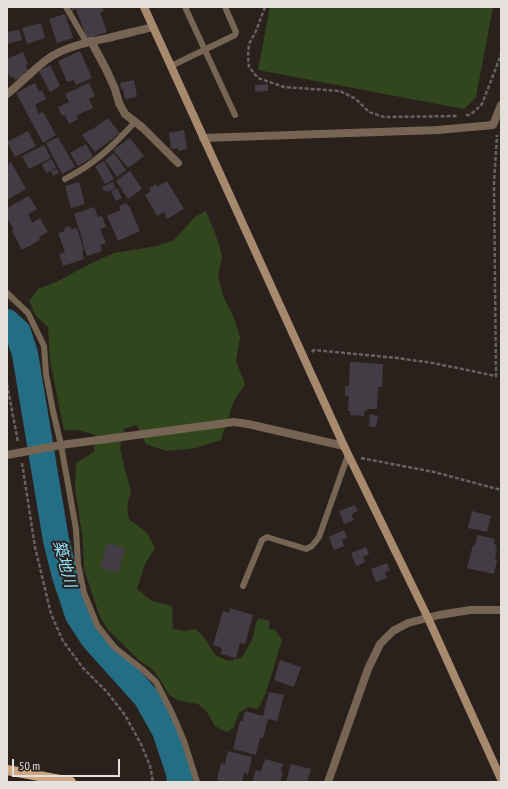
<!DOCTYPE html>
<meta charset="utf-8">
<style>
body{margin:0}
#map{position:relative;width:508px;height:789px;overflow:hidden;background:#2a211d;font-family:"PT Sans Narrow",sans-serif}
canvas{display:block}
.frame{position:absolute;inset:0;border:8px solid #e6e0dd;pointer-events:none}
.scale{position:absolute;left:12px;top:759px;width:108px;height:18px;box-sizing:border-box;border:2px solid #e6e0dd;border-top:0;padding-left:5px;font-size:12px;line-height:14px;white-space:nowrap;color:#e6e0dd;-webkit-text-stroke:3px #2a211d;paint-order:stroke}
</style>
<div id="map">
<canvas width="508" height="789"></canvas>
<div class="frame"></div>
<div class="scale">50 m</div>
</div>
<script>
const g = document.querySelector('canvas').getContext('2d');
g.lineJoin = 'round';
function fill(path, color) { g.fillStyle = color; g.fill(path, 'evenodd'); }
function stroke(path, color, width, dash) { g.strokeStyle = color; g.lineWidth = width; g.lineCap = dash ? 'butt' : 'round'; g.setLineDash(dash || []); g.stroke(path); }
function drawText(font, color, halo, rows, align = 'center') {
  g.font = font + ' "PT Sans Narrow","Noto Sans JP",sans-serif'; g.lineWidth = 4; g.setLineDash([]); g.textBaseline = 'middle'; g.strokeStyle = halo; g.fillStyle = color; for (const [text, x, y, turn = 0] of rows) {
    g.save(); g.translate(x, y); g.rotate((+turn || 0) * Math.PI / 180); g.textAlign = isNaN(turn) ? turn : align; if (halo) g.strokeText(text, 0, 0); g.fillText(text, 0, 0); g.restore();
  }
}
const green = new Path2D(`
 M270 7H493L476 97 464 109 258 70Z
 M206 211 218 241 222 256 218 277 224 298 234 318 240 337 236 361 245 384 234 401 221 440 196 448 166 451 146 444 137 425 124 429 120 447 125 470 131 491 127 506 129 519 147 533 155 548 145 564 137 589 152 601 172 606 173 629 184 631 196 629 205 639 212 650 216 656 229 661 242 657 252 640 256 623 258 618 269 621V629L275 630 282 640C274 663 270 688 258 709L248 707 239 713 234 727 227 732 215 726 207 712 198 704 180 701 169 695 160 679 152 669 140 661 108 630 100 617 84 569 83 541 75 488 76 463 94 452 95 435 79 430H64L50 360 48 327 36 316 29 301 38 289 56 282 92 263 114 253 157 246 174 240 195 217Z`);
const river = new Path2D(`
 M7 322 18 332 25 354 56 540 65 576 78 615 93 638 146 697 165 731 179 773 180 782`);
const building = new Path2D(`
 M71 7H102L104 11 100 12 107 32 87 39 76 9 72 11Z
 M65 14 73 38 57 43 49 19Z
 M41 23 45 38 27 44 22 28Z
 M19 30 22 40 7 44V32Z
 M80 51 92 78 76 85 74 80 67 82 58 61Z
 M23 52 28 64 26 65 28 71 24 73 25 76 15 80 13 76 10 78 7 70V66L8 65 7 59Z
 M50 65 60 86 50 92 39 71Z
 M134 80 137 97 125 99 123 89H121L120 83Z
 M35 83 39 92 42 90 46 99 35 105 39 114 43 112 56 135 43 143 16 93Z
 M89 83 95 96 89 99 93 108 77 115 78 119 69 124 65 115 62 116 58 107 69 102 65 94Z
 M268 84V91L255 92V85Z
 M108 118 120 133 95 152 82 135 89 130 90 131Z
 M184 130 187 149 178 151V148L171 149 169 133Z
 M28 131 36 146 15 157 7 142Z
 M58 137 75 167 62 174 46 143Z
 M130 138 144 156 128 168 113 150Z
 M86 144 93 157 78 166 70 153Z
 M44 145 51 158 29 169 22 156Z
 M114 153 126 170 117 177 105 160Z
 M52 159 56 168 46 173 42 164Z
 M104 161 114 179 105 184 95 166Z
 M11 162 26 189 7 200V165Z
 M57 169 59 173 53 176 51 171Z
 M130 171 142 189 128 199 116 181Z
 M167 181 184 209 167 219 164 212 157 216 145 195 151 191 149 188 156 184 157 187Z
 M79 182 85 204 71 208 65 186Z
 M113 182 115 188 107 192 106 190 104 191 102 187Z
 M117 188 122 198 116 201 111 191Z
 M29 196 37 209 28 214 32 223 40 218 48 232 39 237 40 240 22 250 12 231 14 230 7 218V208Z
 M126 203 128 206H129L140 231 118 241 107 216 121 210 119 206Z
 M94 207 98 217 102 216 106 227 100 229 106 243 100 245 102 251 87 256 82 241H83L74 214Z
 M70 226 71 229 77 228 84 251H82L84 259 63 266 59 254 65 252 58 233 65 231 64 228Z
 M350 362 383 364 382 387H378L377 409H367V411H364V416L350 415 351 412 348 411 349 396H345V386H349Z
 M370 414 378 416 376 427 369 426Z
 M355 505 358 511 351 514 354 520 344 524 339 511Z
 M472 511 491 516 487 532 468 528Z
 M344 530 347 537 342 540 344 546 334 550 329 537Z
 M478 535 495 539 494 544H496L495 548H497L495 559 497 560 494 574 467 568 473 545H475Z
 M107 543 125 548 118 573 100 568Z
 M366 547 369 554 363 557 365 562 356 566 351 553Z
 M387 563 390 571 385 572 387 578 376 582 371 569Z
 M230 608 253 615 245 644 240 643 236 658 221 654 222 648 213 645 223 611 229 613Z
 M280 660 301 667 294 687 274 680Z
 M269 692 284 695 277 721 268 719 263 738H260L256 755 233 749 240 721H242L245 711 263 716Z
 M228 751 252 757 248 774 244 773 242 782H226L217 780 221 763 225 764Z
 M265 759 283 764 281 772 283 773 280 782H252L256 770 261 771Z
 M291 764 311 769 307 782H286Z`);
const path = new Path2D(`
 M265 7 256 31 249 44 248 57 249 67 258 78 284 87 340 91 356 99 369 112 384 117 457 116
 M466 115H469L475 111 482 104 499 60 501 53
 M312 352 314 350 397 358 433 363 496 376 494 183 497 135
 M7 384 18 442
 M361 458 434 472 501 490
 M22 463 35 547 51 614 63 641 83 668 107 692 125 715 141 744 150 766 153 782`);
const lane = new Path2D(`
 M66 7 87 43
 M185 7 235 115
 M171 66 235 35 236 32 225 7
 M65 179C72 175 80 171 87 166 105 154 120 138 135 122
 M7 293 28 313 44 346 46 374 53 411 61 445 76 529 78 564 84 593 97 625 114 647 142 669 156 682 172 713 184 741 197 782
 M243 586 262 540 267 537 306 549 312 546 319 537 348 455`);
const street = new Path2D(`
 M91 41 106 69 115 89 119 103 125 114 143 128 178 163
 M7 94C23 82 35 67 52 56 69 46 89 42 108 38 123 34 138 31 153 27
 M203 138 438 130 493 125 501 105
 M7 455 61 445 234 422 248 424 344 446
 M328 782 368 669 380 644 393 631 408 623 439 615 470 610H501`);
const secondary = new Path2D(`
 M144 7 344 446 428 618 501 779`);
const primary = new Path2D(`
 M7 770 71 782`);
const waterNames = [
 ["築地川",64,564,75]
];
fill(green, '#32461e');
stroke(river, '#236e84', 26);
fill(building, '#433c44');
stroke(path, '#69615e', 2.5, [4, 2]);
stroke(lane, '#776553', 6);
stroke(street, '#776553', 8);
stroke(secondary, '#a78a6e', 8);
stroke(primary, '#cca782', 10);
drawText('italic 16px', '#90e1fb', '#2a211d', waterNames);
</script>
